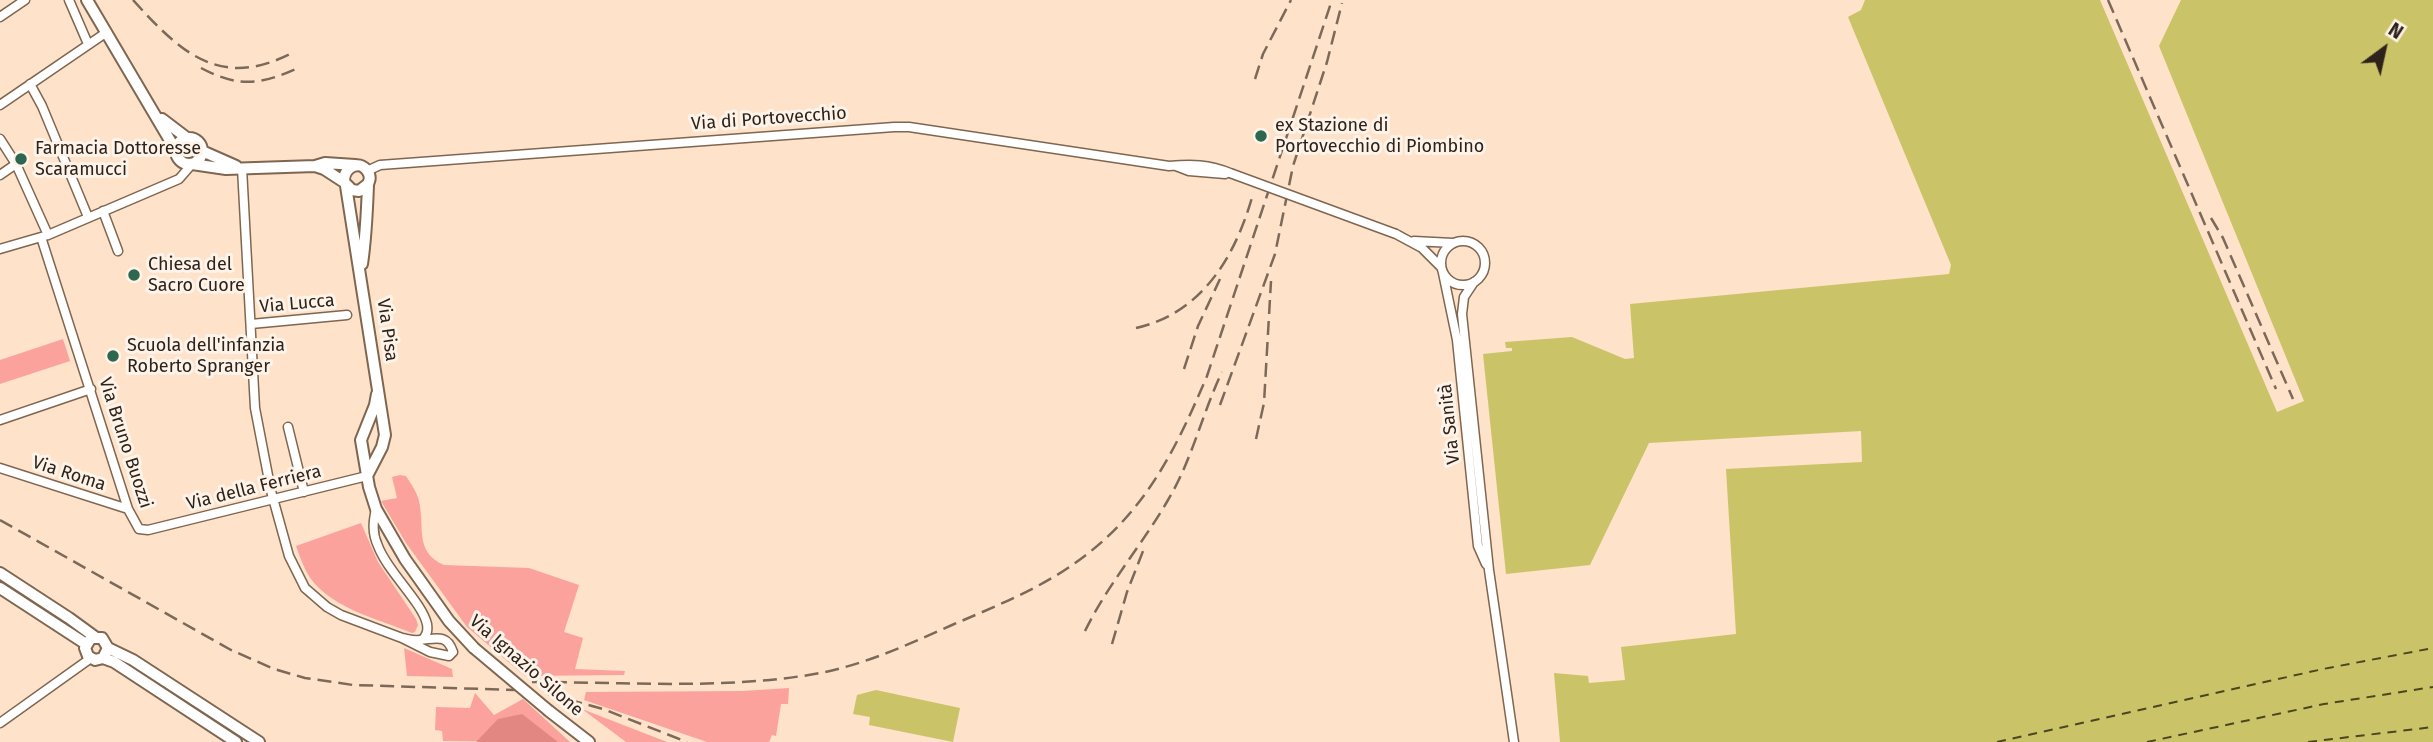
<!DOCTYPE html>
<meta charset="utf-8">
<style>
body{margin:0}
#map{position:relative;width:2433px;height:742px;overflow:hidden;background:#fee2c9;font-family:"Fira Sans",sans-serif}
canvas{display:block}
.north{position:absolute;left:2349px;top:14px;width:70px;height:70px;-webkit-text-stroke:5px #fef3e9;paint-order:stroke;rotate:33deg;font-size:19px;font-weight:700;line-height:28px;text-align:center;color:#2e231a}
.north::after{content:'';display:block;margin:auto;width:24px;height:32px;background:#2e231a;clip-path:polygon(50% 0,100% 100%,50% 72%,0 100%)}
</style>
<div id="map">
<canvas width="2433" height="742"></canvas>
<div class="north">N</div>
</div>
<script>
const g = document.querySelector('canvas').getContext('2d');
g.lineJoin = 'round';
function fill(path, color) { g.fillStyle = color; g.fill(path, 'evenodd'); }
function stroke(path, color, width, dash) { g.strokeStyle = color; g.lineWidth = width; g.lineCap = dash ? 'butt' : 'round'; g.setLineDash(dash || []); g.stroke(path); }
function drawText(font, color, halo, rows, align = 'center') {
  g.font = font + ' "Fira Sans",sans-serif'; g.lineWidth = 6; g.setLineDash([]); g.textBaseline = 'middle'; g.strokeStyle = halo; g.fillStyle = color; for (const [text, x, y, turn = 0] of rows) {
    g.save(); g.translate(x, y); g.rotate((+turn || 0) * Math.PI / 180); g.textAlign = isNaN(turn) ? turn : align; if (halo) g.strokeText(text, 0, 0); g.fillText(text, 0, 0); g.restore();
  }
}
const green = new Path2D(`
 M63 339 70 361 0 384V360Z
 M400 475 406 476C411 484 417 492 419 501 425 527 414 552 444 565L529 568 579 585 564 632 583 638 575 669 625 671 624 675 525 676 467 627 406 543 381 501 397 498 392 477Z
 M361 523 378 562 416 619 418 625 415 632 412 633C376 618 325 607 306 571 302 563 299 554 296 546Z
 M404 648 452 669 453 677 407 676Z
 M789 688 788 704H781L776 736 772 735 769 742H707L584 700 586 692 743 691Z
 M475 693 494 715 523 699 570 742 443 741 442 731 435 730 436 707 470 708Z
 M582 709 667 742H626Z`);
const forest = new Path2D(`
 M522 714 558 742H476L498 719Z`);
const water = new Path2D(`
 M1865 0H2100L2277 412 2304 401 2159 46 2181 0H2433V742H1560L1554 673 1588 676 1589 683 1625 680 1621 647 1736 634 1726 469 1862 462 1861 431 1649 443 1590 565 1506 574 1483 354 1512 351V348H1506L1505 342 1572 337 1625 359 1634 358 1630 304 1949 274 1951 265 1848 17 1861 10Z
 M876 690 960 708 953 742 869 725 870 717 853 714 857 695Z`);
const ferry = new Path2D(`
 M1997 742 2323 669 2433 648
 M2147 742 2324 704 2433 687
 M2308 742 2433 727`);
const street = new Path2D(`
 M69 0 88 44
 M0 17 25 0
 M30 84 42 106 88 217
 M0 105 107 32
 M0 139 16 164 48 235
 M1176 166 1189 171 1225 174
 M242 168 255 408 271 491 289 556 305 588 327 607 341 615 402 638 430 652 449 656 453 652C447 633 435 639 420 640 414 641 408 639 402 638
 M367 171 380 165 894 127H909L1169 166C1191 164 1209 164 1230 173
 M0 175 16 164
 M103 211 118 251
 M1396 234 1422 248 1441 267
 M41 237 128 509 139 529 148 530 367 476
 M1441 263a22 22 0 1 1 44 0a22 22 0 1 1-44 0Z
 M1414 241 1453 243
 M0 249 48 235 179 179 192 164
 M1443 273 1457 340 1478 546 1486 564
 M1474 282 1464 297 1462 314 1489 570 1514 742
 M251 324 347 315
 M0 420 91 389
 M288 427 304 492
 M0 468 128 509
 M376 509C373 522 372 533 378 546 387 571 422 602 427 624 428 631 427 634 423 639
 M0 723 91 658`);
const secondary = new Path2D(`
 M87 0 175 149
 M162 119 187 138
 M176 151a13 13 0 1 1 26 0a13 13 0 1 1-26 0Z
 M202 151 236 166
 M192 164 226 169 315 166 325 163 355 165
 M315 166 324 169 344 182
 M346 186 385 435 382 447 367 476
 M362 264C366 237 367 212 368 185 369 179 371 180 369 174 362 158 343 166 344 182L352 190 359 191 368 184
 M377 394 375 405 361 440 369 487 376 509 405 559 449 621 474 648
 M0 573 69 618 95 637
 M0 588 86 644
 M108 648 103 658 95 660 88 656 85 648 91 638H102L108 648 133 660 259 742
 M103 658 114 662 236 742
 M549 711 589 742`);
const rail = new Path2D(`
 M133 0C181 53 220 90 292 53
 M2108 0 2276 389
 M201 68C239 88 261 85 300 67
 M1255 79 1263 54 1291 0
 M2211 218 2223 238 2293 399
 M1136 328C1203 313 1236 255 1253 194
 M1184 369 1198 326 1220 279
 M1220 405 1275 254 1293 166 1327 62 1342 3
 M1256 439 1264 403 1271 281
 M0 520 231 650 274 669 305 678 353 685 516 690
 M1085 631C1108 584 1142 545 1168 500 1192 460 1202 414 1222 372
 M1112 644 1127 592 1145 546
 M532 682C622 682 714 689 802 676 855 669 903 647 952 625 987 610 1024 595 1057 575 1138 525 1171 461 1207 376L1332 0
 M548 694 603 709 687 742`);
const streetBridge = new Path2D(`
 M1230 173 1396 234`);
const secondaryBridge = new Path2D(`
 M474 648 549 711`);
const markers = [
 [1261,136,7,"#2d6750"],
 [21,159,7,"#2d6750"],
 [134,275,7,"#2d6750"],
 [113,356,7,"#2d6750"]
];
const streetNames = [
 ["Via di Portovecchio",769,119,-4],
 ["Via Lucca",297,304,-5],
 ["Via Pisa",387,330,82],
 ["Via Sanità",1450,424,-96],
 ["Via Bruno Buozzi",125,443,72],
 ["Via Roma",69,474,18],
 ["Via della Ferriera",254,488,-14],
 ["Via Ignazio Silone",526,666,41]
];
const poiNames = [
 ["ex Stazione di",1275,126],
 ["Portovecchio di Piombino",1275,147],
 ["Farmacia Dottoresse",35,149],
 ["Scaramucci",35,170],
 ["Chiesa del",148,265],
 ["Sacro Cuore",148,286],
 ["Scuola dell'infanzia",127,346],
 ["Roberto Spranger",127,367]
];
fill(green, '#fca29d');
fill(forest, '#e38783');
fill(water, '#cbc368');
stroke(ferry, '#4a461f', 2, [9, 7]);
stroke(street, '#7f6650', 11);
stroke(secondary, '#7f6650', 14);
stroke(street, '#fff', 8);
stroke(secondary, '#fff', 10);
stroke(rail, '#7b695a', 2.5, [14, 7]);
stroke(streetBridge, '#7f6650', 11, []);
stroke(secondaryBridge, '#7f6650', 14, []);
stroke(streetBridge, '#fff', 8);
stroke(secondaryBridge, '#fff', 10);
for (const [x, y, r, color] of markers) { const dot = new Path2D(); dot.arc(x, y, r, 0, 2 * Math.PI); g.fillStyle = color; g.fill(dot); stroke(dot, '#fef3e9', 2.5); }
drawText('18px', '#2e231a', '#fef3e9', streetNames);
drawText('18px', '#2e231a', '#fef3e9', poiNames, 'left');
</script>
